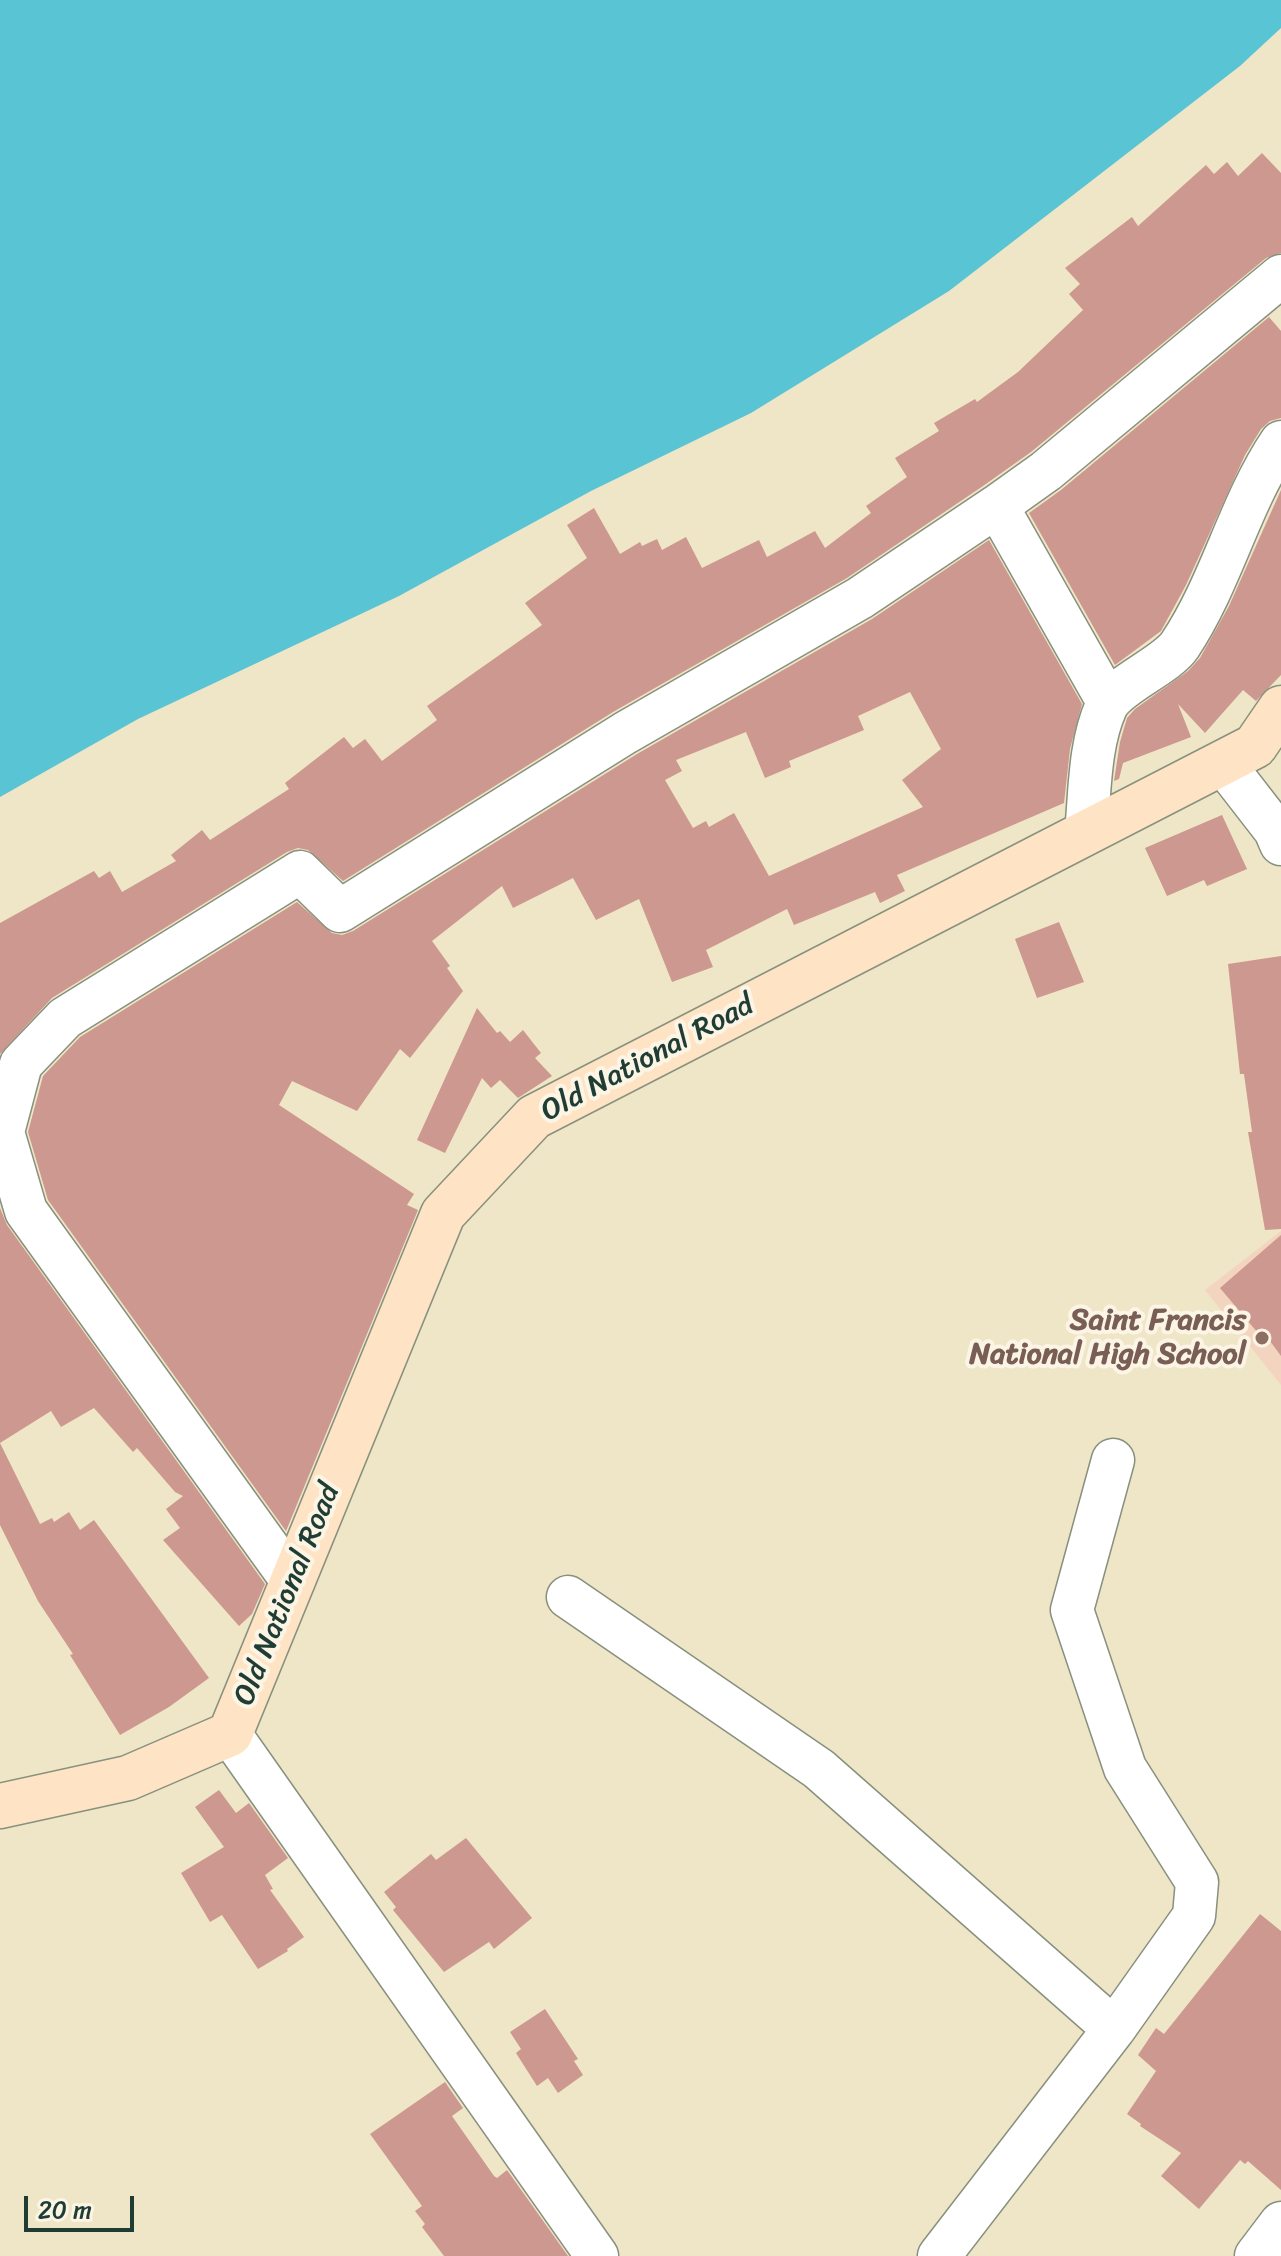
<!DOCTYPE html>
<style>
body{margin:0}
#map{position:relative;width:1281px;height:2256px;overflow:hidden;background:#efe5c7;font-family:Sriracha,sans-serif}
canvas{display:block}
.scale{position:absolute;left:24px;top:2196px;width:110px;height:36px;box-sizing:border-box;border:4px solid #1f3d34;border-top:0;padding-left:10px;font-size:24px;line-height:28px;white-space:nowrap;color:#1f3d34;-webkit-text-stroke:6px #fcf5e5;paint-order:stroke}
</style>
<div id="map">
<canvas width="1281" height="2256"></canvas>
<div class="scale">20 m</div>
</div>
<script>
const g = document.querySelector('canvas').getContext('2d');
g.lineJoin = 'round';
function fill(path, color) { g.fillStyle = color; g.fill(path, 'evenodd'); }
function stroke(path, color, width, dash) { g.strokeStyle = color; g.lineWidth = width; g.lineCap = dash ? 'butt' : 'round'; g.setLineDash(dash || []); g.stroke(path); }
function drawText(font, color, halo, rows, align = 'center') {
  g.font = font + ' Sriracha,sans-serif'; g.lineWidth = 8; g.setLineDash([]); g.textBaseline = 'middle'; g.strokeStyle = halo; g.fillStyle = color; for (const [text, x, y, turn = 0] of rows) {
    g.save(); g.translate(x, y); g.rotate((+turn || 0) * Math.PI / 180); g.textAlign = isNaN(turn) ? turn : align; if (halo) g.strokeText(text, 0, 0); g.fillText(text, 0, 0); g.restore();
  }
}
const built = new Path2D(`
 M1281 1231V1385L1205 1290Z`);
const water = new Path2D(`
 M0 0H1281V28L1240 66 949 291 751 413 591 491 399 596 138 719 0 797Z`);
const building = new Path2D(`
 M1262 153 1281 173V253L1266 258 1031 452 983 486 847 578 613 712 343 881 308 850 298 848 287 852 52 998 0 1054V923L94 871 99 878 110 871 122 892 176 861 171 855 202 830 210 840 289 789 285 783 344 737 353 748 365 739 382 761 437 720 427 706 542 625 525 603 587 558 567 525 594 508 620 554 640 542 642 546 657 539 662 550 686 537 702 568 759 540 767 557 815 531 825 548 871 513 866 506 907 477 895 458 939 431 934 423 975 399 977 402 1018 372 1083 310 1069 294 1080 284 1065 268 1132 217 1138 226 1206 165 1214 174 1227 162 1238 176Z
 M1269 317 1281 331V418L1270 421 1261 429 1245 455 1186 585 1161 631 1115 665 1029 513 1061 490Z
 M1281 490V675L1256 701 1243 690 1205 733 1178 704 1191 737 1123 763 1119 779 1114 781 1120 742 1127 718 1135 709 1188 671 1200 658 1229 606Z
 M989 540 1082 704 1070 749 1064 803 897 875 905 891 880 903 875 892 794 925 787 909 706 950 713 967 672 982 639 899 596 920 573 878 513 908 502 886 432 941 450 966 447 968 463 991 410 1058 400 1049 357 1111 292 1081 279 1105 414 1194 407 1205 418 1210 286 1531 48 1200 28 1132 43 1076 80 1037 297 902 332 933 342 935 353 931 637 754 872 619ZM910 692 941 749 902 780 923 807 769 876 734 813 709 827 706 821 693 828 665 780 682 771 676 760 746 732 765 778 791 767 789 761 864 730 858 716Z
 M1222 815 1247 869 1207 886 1204 880 1167 896 1145 848Z
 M1059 922 1084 982 1037 998 1015 939Z
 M1281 956V1229L1265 1230 1248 1132H1252L1244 1074H1240L1228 964Z
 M477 1008 497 1033 500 1031 510 1042 523 1030 541 1053 535 1058 552 1076 518 1098 500 1080 491 1088 482 1078 445 1153 417 1140Z
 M0 1208 7 1225 265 1584 252 1614 239 1626 163 1540 180 1528 166 1509 183 1496 175 1492 137 1448 133 1452 94 1408 61 1427 51 1411 0 1443 40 1524 52 1518 54 1522 69 1512 80 1530 94 1520 209 1678 169 1707 120 1735 70 1655 73 1654 38 1601 0 1525Z
 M1281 1235V1356L1262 1330 1258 1333 1220 1288Z
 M219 1790 236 1813 249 1803 288 1858 265 1875 273 1889 270 1890 304 1937 287 1949 288 1951 258 1969 222 1915 210 1922 181 1873 224 1847 195 1807Z
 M466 1838 532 1918 494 1949 489 1942 444 1972 393 1910 396 1907 384 1892 431 1854 436 1860Z
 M1260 1914 1281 1931V2190L1248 2161 1245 2164 1240 2160 1199 2209 1161 2176 1181 2153 1140 2126 1141 2124 1127 2114 1156 2071 1138 2055 1156 2028 1164 2034Z
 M545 2009 578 2059 574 2061 583 2075 558 2093 548 2078 537 2086 516 2053 521 2049 510 2032Z
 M445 2082 463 2108 452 2116 494 2176 497 2178 507 2170 568 2256H444L422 2227 425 2224 415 2211 422 2206 370 2134Z`);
const minor = new Path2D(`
 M997 506 1108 702
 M1223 763 1275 830 1281 844
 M1086 833C1090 793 1089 745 1106 707 1116 685 1166 666 1180 645 1222 582 1239 504 1281 442
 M293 1582 26 1211 3 1132 21 1064 65 1018 300 872 340 911 625 733 860 598 997 506 1046 471 1281 276
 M568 1597 819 1769 1114 2029
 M230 1734 597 2256
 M939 2256 1114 2029 1194 1916 1197 1882 1125 1768 1072 1610 1113 1460
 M1256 2256 1281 2223`);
const secondary = new Path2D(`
 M0 1806 128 1778 230 1734 443 1214 534 1117 1255 746 1281 708`);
const markers = [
 [1262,1338,8,"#8d6e63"]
];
const streetNames = [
 ["Old National Road",648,1059,-28],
 ["Old National Road",288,1595,-68]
];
const educationNames = [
 ["Saint Francis",1246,1321],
 ["National High School",1246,1355]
];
fill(built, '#f3d4bf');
fill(water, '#59c4d3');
fill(building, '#cc988f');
stroke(minor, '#87917e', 45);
stroke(secondary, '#87917e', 47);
stroke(minor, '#fff', 42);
stroke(secondary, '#fee4c5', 44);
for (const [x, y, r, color] of markers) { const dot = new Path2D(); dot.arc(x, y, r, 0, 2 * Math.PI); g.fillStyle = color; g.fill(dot); stroke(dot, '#fcf5e5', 3); }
drawText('30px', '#1f3d34', '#fcf5e5', streetNames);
drawText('bold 30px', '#785e54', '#fcf5e5', educationNames, 'right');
</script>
